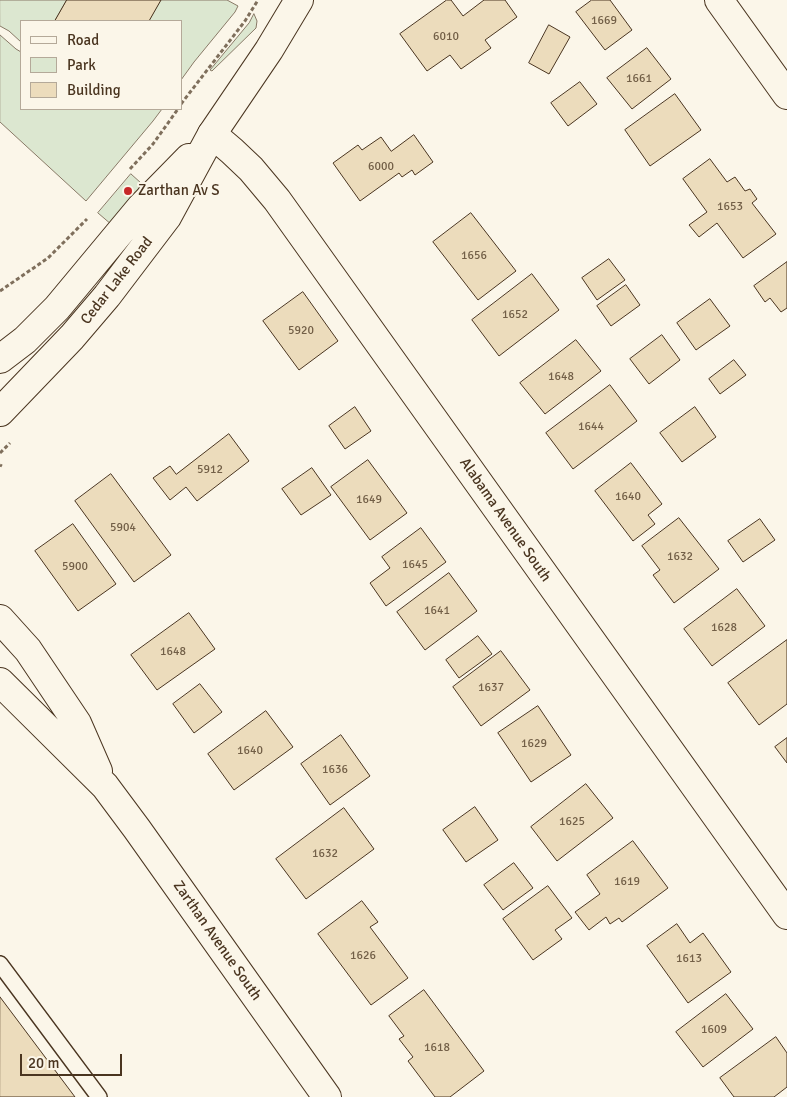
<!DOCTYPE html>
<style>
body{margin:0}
#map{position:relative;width:787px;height:1097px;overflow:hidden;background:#fbf6e9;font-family:Signika,sans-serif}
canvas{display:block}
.legend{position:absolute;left:20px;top:20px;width:162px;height:90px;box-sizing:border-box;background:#fbf6e9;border:1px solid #b4a999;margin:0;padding:6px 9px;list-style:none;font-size:15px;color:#4a3520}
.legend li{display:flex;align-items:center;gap:10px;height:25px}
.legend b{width:25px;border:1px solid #b4a999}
.scale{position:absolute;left:20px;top:1054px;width:102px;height:22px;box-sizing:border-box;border:2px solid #4a3520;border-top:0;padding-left:6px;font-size:15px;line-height:18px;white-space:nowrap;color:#4a3520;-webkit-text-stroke:4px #fbf6e9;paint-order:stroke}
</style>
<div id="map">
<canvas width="787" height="1097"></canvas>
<ul class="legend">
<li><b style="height:6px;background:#fbf6e9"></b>Road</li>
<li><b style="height:14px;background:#dce7d0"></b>Park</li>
<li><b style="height:14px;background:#ecdcbc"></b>Building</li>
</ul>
<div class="scale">20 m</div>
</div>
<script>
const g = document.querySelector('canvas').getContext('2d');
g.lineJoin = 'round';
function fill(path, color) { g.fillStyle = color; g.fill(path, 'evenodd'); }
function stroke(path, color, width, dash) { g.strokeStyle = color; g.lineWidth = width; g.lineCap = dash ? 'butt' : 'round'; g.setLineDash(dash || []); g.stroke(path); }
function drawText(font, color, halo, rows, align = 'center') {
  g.font = font + ' Signika,sans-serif'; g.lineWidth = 4; g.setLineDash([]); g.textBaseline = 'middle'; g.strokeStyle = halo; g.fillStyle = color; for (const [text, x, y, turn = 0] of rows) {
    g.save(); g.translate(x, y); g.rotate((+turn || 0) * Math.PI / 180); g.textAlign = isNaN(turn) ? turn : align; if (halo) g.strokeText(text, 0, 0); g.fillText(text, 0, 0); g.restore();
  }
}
const green = new Path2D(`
 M0 0H67L55 21H21V42L9 31 0 26Z
 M161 0H227L238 6 235 12 194 62 181 80V21H149Z
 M254 14 257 21 256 28 212 71 210 70 249 23Z
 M0 35 16 49 21 52V109H162L153 121 86 201 0 122Z
 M131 174 141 183 134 198 112 225 98 213Z`);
const building = new Path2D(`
 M67 0H161L149 21H55Z
 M447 0H451L463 16 484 0H505L517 17 485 40 491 48 461 69 450 55 427 71 400 34Z
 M592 0H610L632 30 605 50 576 12Z
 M549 25 570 37 549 74 529 63Z
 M647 48 671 79 632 109 607 78Z
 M580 82 597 104 568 126 551 103Z
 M675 94 701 130 650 166 625 130Z
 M414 135 433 162 415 175 412 170 402 177 399 173 360 201 333 163 358 145 362 150 381 137 391 151Z
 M710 159 727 182 735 177 745 191 750 189 757 199 752 203 776 234 743 258 717 223 699 237 689 225 707 212 683 179Z
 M471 213 516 271 478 300 433 242Z
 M609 259 625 280 597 300 582 278Z
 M787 262V308L781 312 770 298 765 302 754 286Z
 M532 274 559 310 499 356 472 320Z
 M626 285 640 305 611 326 597 306Z
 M303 292 338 341 299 370 263 321Z
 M710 299 730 326 696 350 677 323Z
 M662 335 680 360 649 384 630 359Z
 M576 340 601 371 545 414 520 383Z
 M734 360 746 375 720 394 709 379Z
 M610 385 637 421 573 469 546 433Z
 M355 407 371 431 345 449 329 426Z
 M695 407 716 437 682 462 660 433Z
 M229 434 249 461 197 501 186 487 170 500 153 478 170 466 176 474Z
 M368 460 407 513 370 540 331 487Z
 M631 463 662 504 648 515 655 524 633 541 595 491Z
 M312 468 331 495 301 515 282 489Z
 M111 474 171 555 134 582 75 501Z
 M679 518 719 569 674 603 653 575 660 570 642 546Z
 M760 519 775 540 743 562 728 541Z
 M73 524 116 584 78 611 35 551Z
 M421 528 446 562 386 606 370 583 390 568 382 557Z
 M449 573 477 611 425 650 397 612Z
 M737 589 765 626 712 666 684 629Z
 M189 613 215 649 157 690 131 655Z
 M478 636 492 654 459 678 446 660Z
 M787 640V704L759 725 728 683Z
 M501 651 530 690 481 726 453 687Z
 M200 684 222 712 194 733 173 704Z
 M538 706 571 755 531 782 498 733Z
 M266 711 293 747 234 790 208 754Z
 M341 735 370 776 330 805 301 764Z
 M787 738V763L775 747Z
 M586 784 613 818 557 861 531 827Z
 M475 807 498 840 466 862 443 830Z
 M344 808 374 849 306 899 276 859Z
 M633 841 668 888 622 922 619 918 610 924 606 917 589 930 575 912 600 894 587 875Z
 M514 863 533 888 503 910 484 885Z
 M548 886 572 918 555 930 562 939 533 960 503 919Z
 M362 901 378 922 370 927 408 978 371 1005 318 934Z
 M677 924 690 943 703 933 731 972 688 1003 647 946Z
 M424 990 484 1071 450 1097H435L408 1061 413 1057 399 1039 404 1036 389 1016Z
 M726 994 753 1029 703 1067 676 1032Z
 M0 997 75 1097H0Z
 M776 1037 787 1053V1087L774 1097H734L720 1078Z`);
const path = new Path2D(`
 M181 104 245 21 258 0
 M130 169 153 144 178 109
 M0 291 48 258 87 219
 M0 453 10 443
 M0 465 2 466`);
const service = new Path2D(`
 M0 964 99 1097`);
const minor = new Path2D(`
 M719 0 787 95
 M212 134 232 151 251 169 277 200 787 915`);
const tertiary = new Path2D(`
 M0 359 25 340 57 308 141 207 189 158
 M0 412 72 337 107 296 167 217 212 134 269 50 299 0
 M0 619 28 650 77 723 98 771
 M0 682 105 786 137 829 327 1097`);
const markers = [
 [128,191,5,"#c62828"]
];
const numberNames = [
 ["1669",604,21],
 ["6010",446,37],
 ["1661",639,79],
 ["6000",381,167],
 ["1653",730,207],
 ["1656",474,256],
 ["1652",515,315],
 ["5920",301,331],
 ["1648",561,377],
 ["1644",591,427],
 ["5912",210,470],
 ["1640",628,497],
 ["1649",369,500],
 ["5904",123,528],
 ["1632",680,557],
 ["1645",415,565],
 ["5900",75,567],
 ["1641",437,611],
 ["1628",724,628],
 ["1648",173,652],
 ["1637",491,688],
 ["1629",534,744],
 ["1640",250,751],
 ["1636",335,770],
 ["1625",572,822],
 ["1632",325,854],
 ["1619",627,882],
 ["1626",363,956],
 ["1613",689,959],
 ["1609",714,1030],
 ["1618",437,1048]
];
const poiNames = [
 ["Zarthan Av S",138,191]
];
const streetNames = [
 ["Cedar Lake Road",117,281,-52],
 ["Alabama Avenue South",505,520,55],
 ["Zarthan Avenue South",217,941,55]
];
fill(green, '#dce7d0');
stroke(green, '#887966', 1);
fill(building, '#ecdcbc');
stroke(building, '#4a3520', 1);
stroke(service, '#4a3520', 18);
stroke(minor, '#4a3520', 30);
stroke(tertiary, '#4a3520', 30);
stroke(path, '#7f6f5c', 3, [4, 2.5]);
stroke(service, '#fbf6e9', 15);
stroke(minor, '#fbf6e9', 28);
stroke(tertiary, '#fbf6e9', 28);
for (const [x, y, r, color] of markers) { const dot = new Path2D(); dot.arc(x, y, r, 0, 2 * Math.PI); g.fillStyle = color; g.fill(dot); stroke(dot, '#fbf6e9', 2); }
drawText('12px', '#725f47', null, numberNames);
drawText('15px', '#4a3520', '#fbf6e9', poiNames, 'left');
drawText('15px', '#4a3520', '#fbf6e9', streetNames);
</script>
